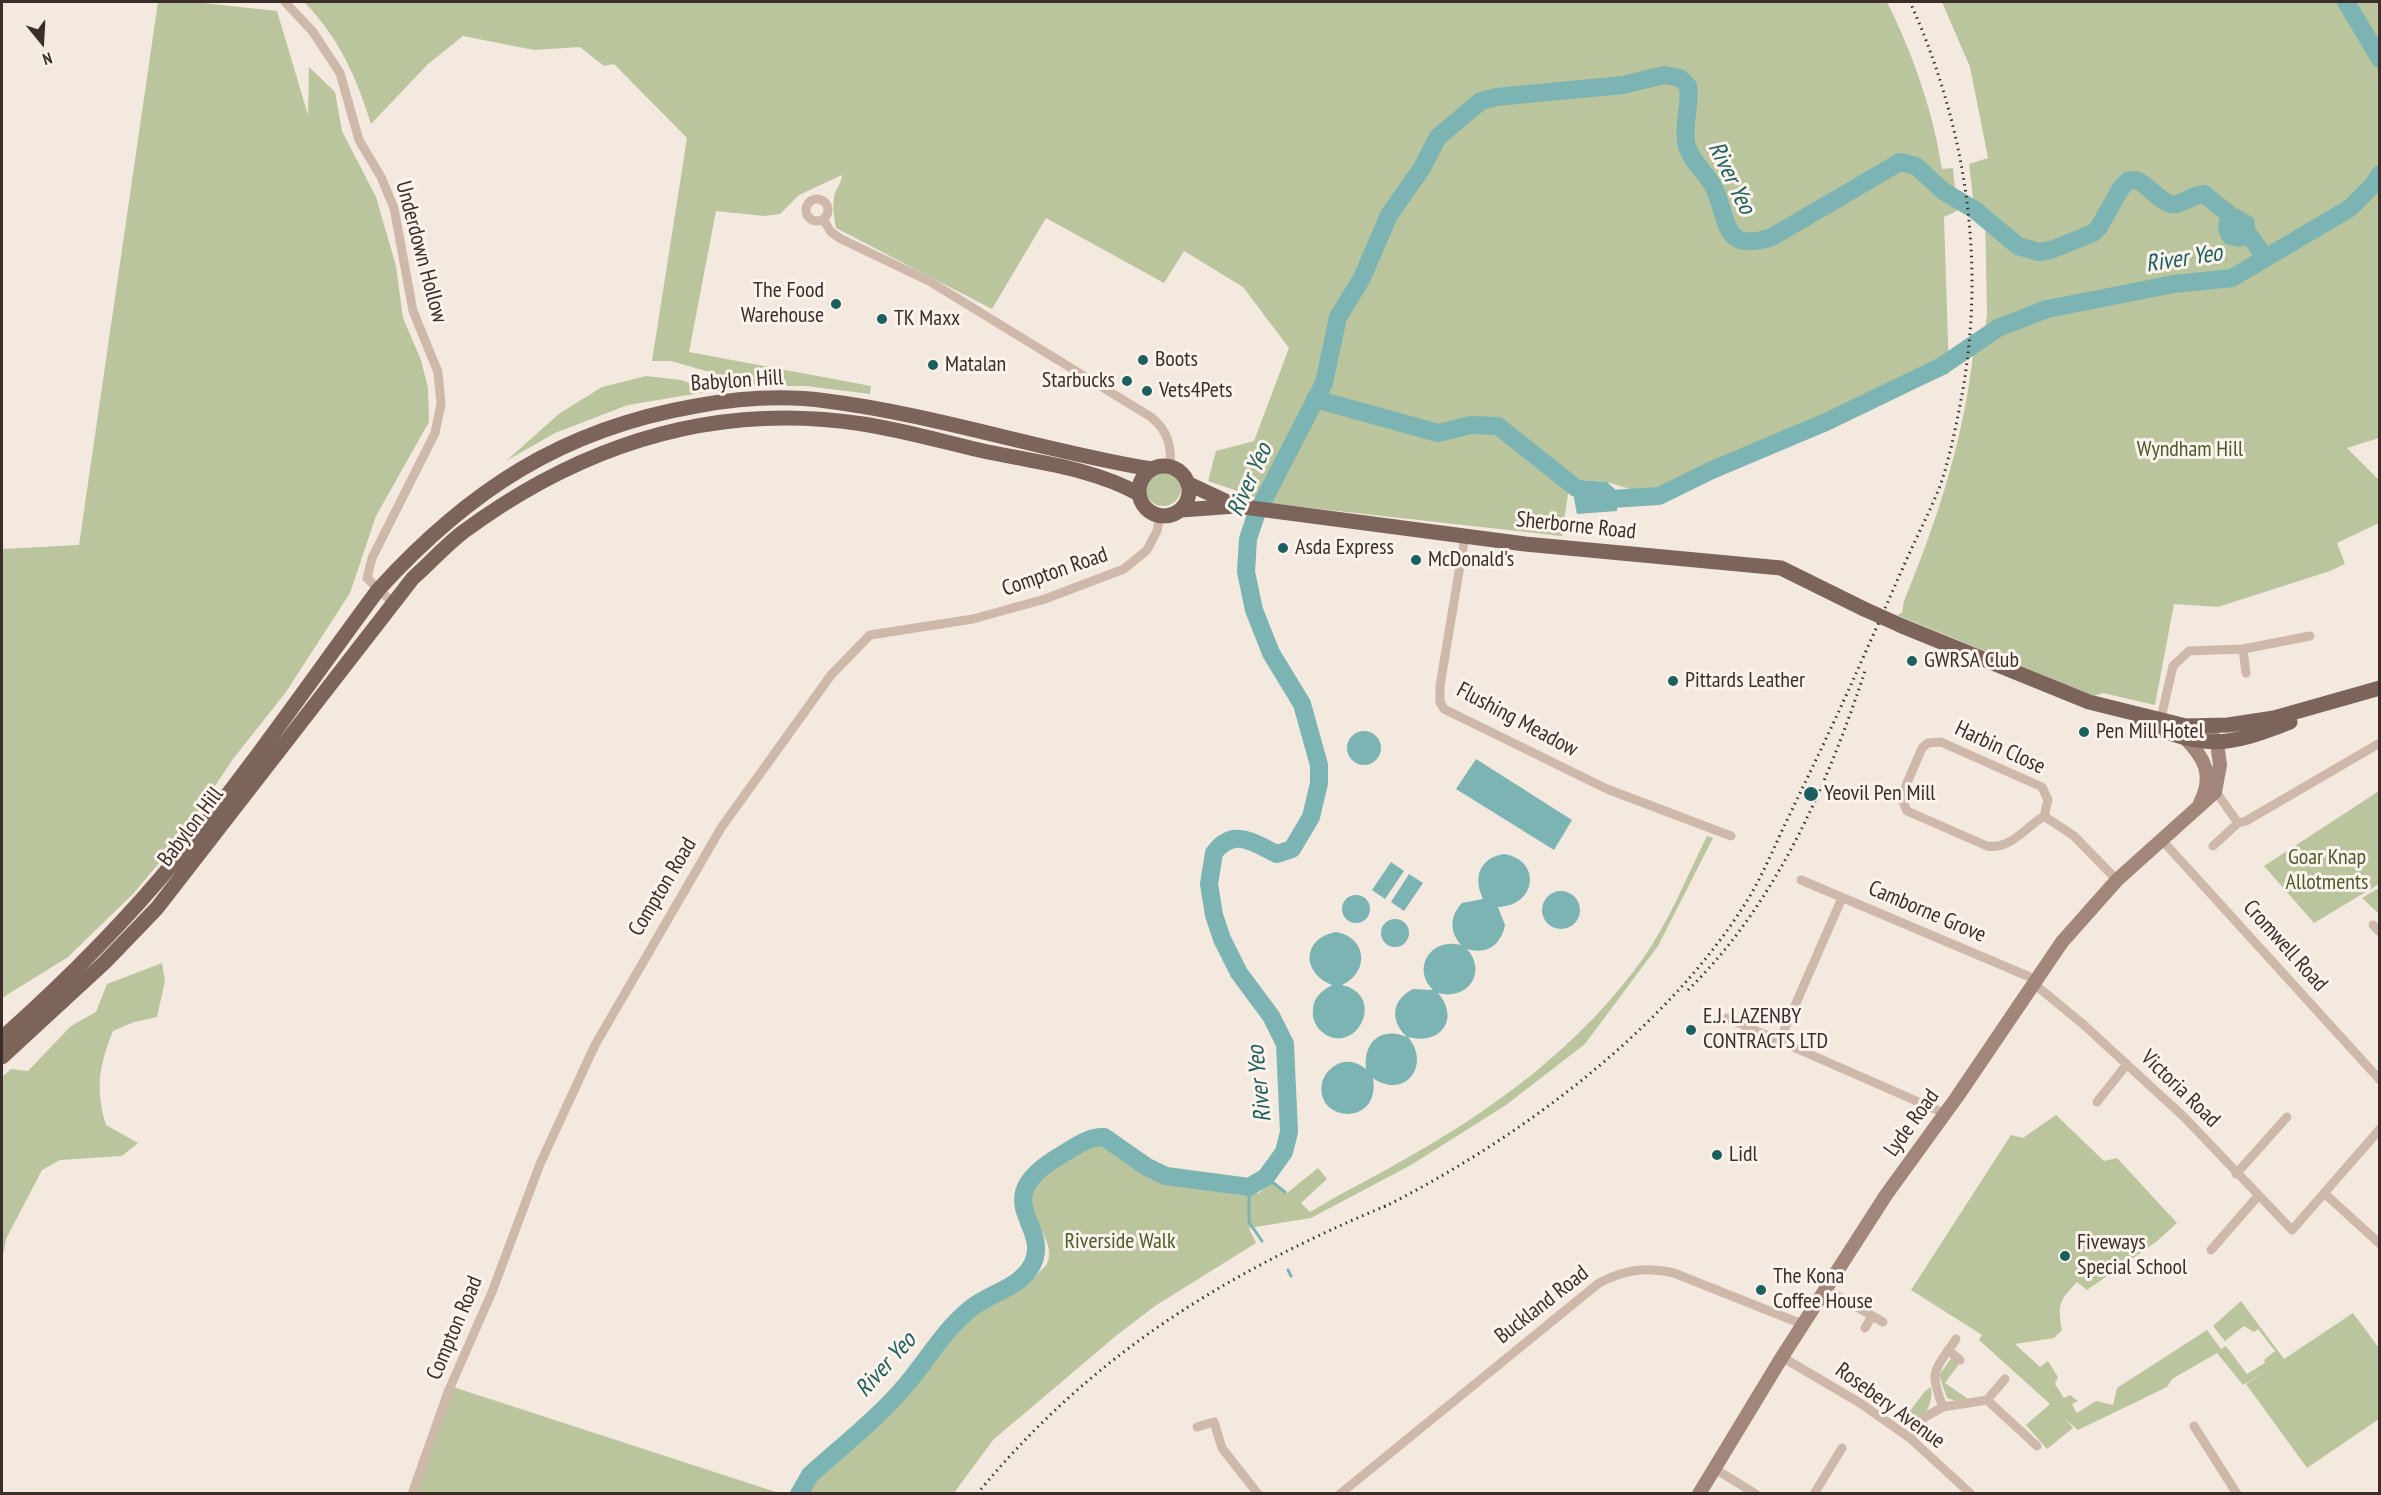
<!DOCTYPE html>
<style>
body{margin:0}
#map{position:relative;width:2381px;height:1495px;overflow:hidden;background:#f4e9df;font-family:"PT Sans Narrow",sans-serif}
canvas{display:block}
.frame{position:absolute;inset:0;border:3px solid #3b2e2a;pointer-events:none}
.north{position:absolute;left:12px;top:12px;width:60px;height:60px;-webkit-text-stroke:4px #fbf3ec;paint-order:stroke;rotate:162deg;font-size:16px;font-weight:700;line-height:24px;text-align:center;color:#3b2e2a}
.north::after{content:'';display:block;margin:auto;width:21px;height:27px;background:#3b2e2a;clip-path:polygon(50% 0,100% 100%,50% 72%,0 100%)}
</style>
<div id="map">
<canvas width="2381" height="1495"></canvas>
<div class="frame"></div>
<div class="north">N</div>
</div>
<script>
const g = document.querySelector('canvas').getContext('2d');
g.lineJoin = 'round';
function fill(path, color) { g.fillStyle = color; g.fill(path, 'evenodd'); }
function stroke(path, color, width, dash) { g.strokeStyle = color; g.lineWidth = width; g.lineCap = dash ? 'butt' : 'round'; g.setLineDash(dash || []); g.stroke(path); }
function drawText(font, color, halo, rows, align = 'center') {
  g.font = font + ' "PT Sans Narrow",sans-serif'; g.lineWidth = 6; g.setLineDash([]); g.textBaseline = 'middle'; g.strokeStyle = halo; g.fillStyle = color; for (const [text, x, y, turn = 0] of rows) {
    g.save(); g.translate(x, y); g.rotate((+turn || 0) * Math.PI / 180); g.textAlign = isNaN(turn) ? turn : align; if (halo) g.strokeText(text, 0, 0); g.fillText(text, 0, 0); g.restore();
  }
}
const green = new Path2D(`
 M158 2H194L277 11 308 115 309 67 335 92 342 131 376 197 396 266 403 318 421 360 428 388 429 422 376 516 350 593 286 692 233 759 183 834 134 893 68 957 2 998V549L79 545Z
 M304 2H1887C1913 54 1933 111 1942 169L1953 168 1957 211 1944 217 1949 373 1666 500 1607 482 1581 480 1571 473 1562 536 1275 504 1208 481 1216 451 1254 441 1289 348 1243 287 1184 251 1164 283 1046 218 992 309 836 228C834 219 832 203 835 193 838 186 841 183 842 175L799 195 780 214 764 216 716 211 689 352 871 386 870 394 806 386H759L671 361H652L687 138 614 64 604 66 580 47 534 50 463 36 428 64 371 124C356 76 339 38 304 2Z
 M1942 2H2379V438L2347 448 2379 480V523L2337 543 2345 564 2330 571 2218 607 2174 604 2155 705 2103 693 2094 696 1897 615 1902 613 1904 601C1937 521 1963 442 1973 355L1982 348 1987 316 1985 211 1974 206 1969 164 1988 158 1970 67Z
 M646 376 681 380 712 391 628 405 555 433 506 461 560 413 602 387Z
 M1145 488a18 18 0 1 1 36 0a18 18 0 1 1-36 0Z
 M2379 791V884L2314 923 2264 866Z
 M1707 836 1713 838 1658 946 1585 1044 1506 1105 1411 1165 1311 1218 1249 1228 1256 1243 1155 1306 1117 1335 993 1440 954 1493H807L816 1479 836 1460 906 1396 970 1316 992 1301 1029 1283 1047 1264C1062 1231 994 1204 1060 1159 1074 1149 1090 1141 1107 1141L1138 1167 1166 1182 1240 1195 1259 1193 1272 1182 1287 1193 1318 1168 1327 1179 1301 1203 1310 1212C1339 1194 1369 1180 1398 1163 1491 1112 1582 1045 1644 957 1670 920 1687 876 1707 836Z
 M2379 888V914L2362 898Z
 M162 963 165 981 157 1017 134 1022 113 1031C99 1066 95 1089 106 1125L138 1143 122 1156 60 1160 42 1170 6 1239 2 1261V1077L11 1069 28 1071 71 1026 96 1012 107 984Z
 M2056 1115 2104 1161 2117 1158 2177 1223 2156 1242 2087 1290 2077 1282C2060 1300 2057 1304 2062 1330L2054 1338 2015 1344 2040 1367 2048 1361 2058 1377 2055 1384 2064 1398 2070 1395 2078 1401 2072 1404 2077 1413 2096 1401 2113 1405 2117 1388 2207 1330 2221 1349 2226 1346 2247 1374 2265 1363 2264 1360 2275 1351 2258 1329 2254 1332 2244 1326 2225 1341 2213 1326 2241 1301 2284 1359 2353 1313 2379 1348V1419L2307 1468 2246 1384 2266 1371 2243 1385 2217 1353 2172 1379 2167 1387 2078 1430 2065 1419 2073 1428 2047 1449 2026 1425 2050 1404 1979 1340 1982 1335 1911 1290 2011 1135 2023 1138Z
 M1952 1357 1959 1364 1945 1383 1968 1399 1959 1402 1947 1398 1939 1375Z
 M447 1385 779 1493 414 1494Z
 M1931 1387C1934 1404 1922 1427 1902 1425L1901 1423 1925 1391Z`);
const water = new Path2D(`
 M2229 209H2238L2254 218 2257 242 2239 247 2225 244C2216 232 2215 218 2229 209Z
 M1581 480 1607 482 1617 491V511L1577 514 1574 498Z
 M1347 748a17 17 0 1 1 34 0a17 17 0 1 1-34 0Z
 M1476 759 1572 820 1554 850 1456 789Z
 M1504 854C1542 860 1537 906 1498 907L1505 925C1501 945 1487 955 1467 949 1488 973 1467 1001 1438 993 1461 1020 1439 1046 1408 1037 1432 1066 1404 1100 1373 1078 1381 1128 1314 1122 1322 1083 1324 1075 1329 1069 1336 1065 1346 1059 1357 1062 1366 1069 1363 1042 1381 1026 1407 1037 1390 1021 1391 1000 1413 989L1433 990C1411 968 1431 937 1461 945 1449 931 1450 916 1462 903L1483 899C1473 878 1479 858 1504 854Z
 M1391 862 1404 871 1385 899 1372 890Z
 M1409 874 1423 883 1404 911 1391 902Z
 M1542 910a19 19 0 1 1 38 0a19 19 0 1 1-38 0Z
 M1342 909a14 14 0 1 1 28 0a14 14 0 1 1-28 0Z
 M1381 933a14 14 0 1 1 28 0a14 14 0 1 1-28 0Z
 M1336 932C1367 937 1370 972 1342 985 1389 996 1354 1060 1321 1031 1315 1025 1312 1018 1313 1010 1313 997 1322 991 1332 985 1301 973 1302 938 1336 932Z`);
const stream = new Path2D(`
 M1266 1177 1285 1192
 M1249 1187V1222L1262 1241
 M1288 1270 1291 1276`);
const river = new Path2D(`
 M2346 2 2380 59
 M1315 399 1438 433 1471 425 1498 426 1576 488 1611 499 1659 496 1712 470 1826 422 1942 366 1998 328 2047 309 2174 284 2232 278 2350 208 2373 185 2380 174
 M799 1494 810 1475C842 1446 878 1418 906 1385 928 1359 943 1331 970 1309 989 1293 1020 1288 1032 1265 1053 1224 982 1200 1063 1154 1075 1147 1089 1136 1104 1137L1147 1167 1166 1176 1249 1187 1266 1177 1284 1152 1289 1132 1285 1044 1271 1016 1239 973 1222 939 1214 915 1209 884 1214 853C1234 826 1255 844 1277 854L1292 849 1311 817 1319 783V765L1302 704 1271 653 1254 610 1246 572 1248 539 1256 515 1324 383 1338 317 1362 278 1389 215 1422 168 1438 137 1481 101 1496 97 1623 85 1664 75 1680 78 1688 86C1691 106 1682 126 1687 146 1691 161 1704 171 1712 184 1730 215 1718 255 1772 237L1900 162 1916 166 1943 191 1975 210 2018 246 2039 252 2051 250 2093 233 2099 227 2121 188 2128 181 2136 180C2149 184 2163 208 2177 204 2187 201 2191 196 2204 194L2241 224 2265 257`);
const street = new Path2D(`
 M285 2 313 32 340 73 359 140 381 177 394 208 413 311 438 372 441 404 435 433 372 558 367 578 393 603
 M806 210a11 11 0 1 1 22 0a11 11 0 1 1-22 0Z
 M823 219 831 232 841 239 929 281 1151 417C1167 430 1172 445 1170 466
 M1465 536 1440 686V702L1444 709 1607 789 1731 836
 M2243 649 2246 673
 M2161 718 2173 666 2189 651 2243 649 2310 636
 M2214 789 2238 823 2246 821 2380 743
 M2044 816 2048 800 2042 787 1941 742 1928 743 1922 748 1901 797 1907 811 1987 846C2010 850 2025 828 2044 816L2074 836 2117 880
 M2161 839 2380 1080
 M2213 846 2238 823
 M1801 880 2037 980
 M2373 925 2380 932
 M2033 983 2084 1025 2184 1117 2292 1230 2380 1129
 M1727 1018 1946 1114
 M1779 1042 1842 898
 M2097 1102 2127 1064
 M2236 1174 2287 1117
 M2324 1193 2380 1244
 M2211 1250 2258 1196
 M1825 1289 1883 1322
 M1865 1328 1872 1316
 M1948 1350 1960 1360
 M1782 1357 1860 1403 1910 1438 1971 1494
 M1987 1400 2005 1379
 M1943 1407C1928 1369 1935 1371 1956 1339
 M2194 1426 2237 1494
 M1197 1427 1214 1422 1222 1448 1258 1494
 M1910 1438 1925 1417 1943 1407 1987 1400 2037 1446
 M1715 1469 1756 1494
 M412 1494 448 1392 492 1292 540 1164 595 1045 721 828 831 675 870 635 973 619 1045 599 1124 569 1147 550 1157 531 1160 516
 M1340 1494 1599 1283C1626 1269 1645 1267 1674 1273L1802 1324
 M1814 1494 1842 1448`);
const secondary = new Path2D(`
 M2185 738C2205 758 2214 776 2200 803
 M1699 1494 1782 1357 1886 1195 1957 1097 2062 942 2117 880 2215 792 2220 765 2217 743 2211 733`);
const primary = new Path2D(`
 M1139 491a25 25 0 1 1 50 0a25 25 0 1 1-50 0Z
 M1189 484 1234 505
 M1181 510 1236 506 1525 544 1781 568 1864 609
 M1902 626 2089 702 2186 726 2228 725 2274 718 2380 688
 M2141 721C2203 750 2227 747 2290 722
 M2 1038C65 982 125 922 179 856 249 771 312 679 378 590 468 491 562 429 696 406 739 398 784 395 827 401 937 415 1043 451 1151 469
 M2 1057 105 962 157 908 413 578C430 563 445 546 463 532 582 444 714 401 863 424 902 430 940 441 979 450 1032 462 1091 467 1139 494`);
const rail = new Path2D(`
 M1688 990C1776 904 1828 784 1866 668
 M1384 1207C1517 1140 1664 1032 1745 904 1763 876 1775 844 1790 814 1816 760 1842 706 1866 651 1881 618 1895 585 1910 552 1920 530 1931 509 1940 486 1950 457 1956 426 1962 395 1986 261 1966 126 1910 2
 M977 1494C1092 1354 1225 1273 1390 1204`);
const primaryBridge = new Path2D(`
 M1864 609 1902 626`);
const markers = [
 [836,304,6,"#1c5f5f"],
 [882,319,6,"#1c5f5f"],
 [1143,360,6,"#1c5f5f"],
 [933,365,6,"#1c5f5f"],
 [1127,381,6,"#1c5f5f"],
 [1147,391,6,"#1c5f5f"],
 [1283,548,6,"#1c5f5f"],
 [1416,560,6,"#1c5f5f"],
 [1912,661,6,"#1c5f5f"],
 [1673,681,6,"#1c5f5f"],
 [2084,732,6,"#1c5f5f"],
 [1811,794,8,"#1c5f5f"],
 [1691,1030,6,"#1c5f5f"],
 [1717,1155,6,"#1c5f5f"],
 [2065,1256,6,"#1c5f5f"],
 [1761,1290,6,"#1c5f5f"]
];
const streetNames = [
 ["Underdown Hollow",421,252,75],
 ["Babylon Hill",737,381,-4],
 ["Sherborne Road",1576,526,6],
 ["Compton Road",1055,572,-19],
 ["Flushing Meadow",1517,720,28],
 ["Harbin Close",2000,748,25],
 ["Babylon Hill",191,827,-53],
 ["Compton Road",663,887,-59],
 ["Camborne Grove",1927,912,23],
 ["Cromwell Road",2285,946,48],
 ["Victoria Road",2180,1089,44],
 ["Lyde Road",1912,1123,-54],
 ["Buckland Road",1542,1305,-38],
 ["Compton Road",455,1328,-67],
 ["Rosebery Avenue",1890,1406,36]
];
const poiNames = [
 ["The Food",824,291,"right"],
 ["Warehouse",824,316,"right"],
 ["TK Maxx",894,319],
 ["Boots",1155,360],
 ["Matalan",945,365],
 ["Starbucks",1115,381,"right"],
 ["Vets4Pets",1159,391],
 ["Asda Express",1295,548],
 ["McDonald's",1428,560],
 ["GWRSA Club",1924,661],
 ["Pittards Leather",1685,681],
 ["Pen Mill Hotel",2096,732],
 ["Yeovil Pen Mill",1824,794],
 ["E.J. LAZENBY",1703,1017],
 ["CONTRACTS LTD",1703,1042],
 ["Lidl",1729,1155],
 ["Fiveways",2077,1243],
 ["Special School",2077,1268],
 ["The Kona",1773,1277],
 ["Coffee House",1773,1302]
];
const parkNames = [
 ["Wyndham Hill",2190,450],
 ["Goar Knap",2327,858],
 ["Allotments",2327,883],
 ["Riverside Walk",1120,1242]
];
const waterNames = [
 ["River Yeo",1731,178,64],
 ["River Yeo",2184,259,-9],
 ["River Yeo",1250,480,-66],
 ["River Yeo",1260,1084,-96],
 ["River Yeo",886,1365,-48]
];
fill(green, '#bac59d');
fill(water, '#7cb4b3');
stroke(stream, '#7cb4b3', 3);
stroke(river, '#7cb4b3', 18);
stroke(street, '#ceb8a9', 9);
stroke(secondary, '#a2867a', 14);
stroke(primary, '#7d645a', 15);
stroke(rail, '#3b2e2a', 3, [1.5, 4.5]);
stroke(primaryBridge, '#7d645a', 15);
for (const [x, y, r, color] of markers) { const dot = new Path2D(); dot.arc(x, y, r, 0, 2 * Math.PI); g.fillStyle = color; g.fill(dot); stroke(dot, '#fbf3ec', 2); }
drawText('22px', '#3b2e2a', '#fbf3ec', streetNames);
drawText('22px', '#3b2e2a', '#fbf3ec', poiNames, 'left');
drawText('22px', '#4c5b2b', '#fbf3ec', parkNames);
drawText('italic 24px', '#1c5f5f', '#fbf3ec', waterNames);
</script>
